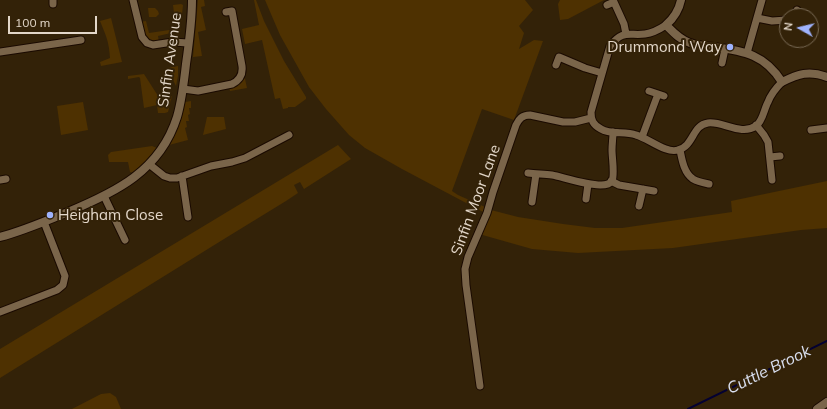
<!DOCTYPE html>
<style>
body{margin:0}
#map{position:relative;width:827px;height:409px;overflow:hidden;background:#332208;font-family:Mulish,sans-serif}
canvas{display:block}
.north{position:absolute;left:779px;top:8px;width:40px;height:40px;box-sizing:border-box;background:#332208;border:1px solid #796a55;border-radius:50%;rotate:278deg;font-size:11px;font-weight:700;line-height:16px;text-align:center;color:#e3d7c9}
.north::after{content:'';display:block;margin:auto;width:14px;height:18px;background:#9fb3fd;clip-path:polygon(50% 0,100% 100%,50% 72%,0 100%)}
.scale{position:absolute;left:8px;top:16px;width:89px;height:18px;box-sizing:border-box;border:2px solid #e3d7c9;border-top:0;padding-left:5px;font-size:12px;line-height:14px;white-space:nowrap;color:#e3d7c9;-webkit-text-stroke:3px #332208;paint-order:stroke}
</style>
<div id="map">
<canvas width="827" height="409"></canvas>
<div class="north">N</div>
<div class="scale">100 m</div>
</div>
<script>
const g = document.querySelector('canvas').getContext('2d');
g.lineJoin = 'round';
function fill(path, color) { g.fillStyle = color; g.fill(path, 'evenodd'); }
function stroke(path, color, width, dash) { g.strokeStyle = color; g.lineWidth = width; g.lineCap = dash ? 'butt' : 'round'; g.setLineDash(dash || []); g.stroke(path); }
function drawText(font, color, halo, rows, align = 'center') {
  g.font = font + ' Mulish,sans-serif'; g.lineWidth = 4; g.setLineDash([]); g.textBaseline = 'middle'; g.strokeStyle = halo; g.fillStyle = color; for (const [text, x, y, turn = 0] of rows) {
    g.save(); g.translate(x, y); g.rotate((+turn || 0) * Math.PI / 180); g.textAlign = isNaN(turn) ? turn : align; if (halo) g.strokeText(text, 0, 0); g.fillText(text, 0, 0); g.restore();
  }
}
const green = new Path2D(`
 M198 0H204L205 6 201 7 206 30 198 32 202 56 193 57Z
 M254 0H256L264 21 284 61 306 97V99L295 107H288V108L283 109 280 98 275 99 262 40 245 44 242 29 259 25Z
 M265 0H525L533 10 519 26 524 33 519 49 534 40 543 41 514 120 482 109 452 191 458 195 485 207V213L402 169 365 148 349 135 326 109 309 87 280 35Z
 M560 0H604L568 19 560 20 558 4Z
 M181 4 183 5 180 33 177 38 173 39 171 33 158 36 159 42C144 42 143 35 140 22L146 21 149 33 176 29 173 5Z
 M148 8H155L158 11 159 14 156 17H149Z
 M111 18 122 62 101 66 100 62 110 58C109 41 106 36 100 21Z
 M178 66V76L176 86 167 68Z
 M144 74 160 99 172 96 168 112 165 113H158L157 105 144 108 140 78 139 77 128 79V76Z
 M244 76 245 79 247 88 230 91 229 87Z
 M191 101V108H189L190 114 188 115 189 121H186L187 127 185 128 188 140 169 145 177 127 185 102Z
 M83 102 88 130 61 135 57 106Z
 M207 117H224L226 129 203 135Z
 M338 145 351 159 304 189 300 182 294 185 298 193 286 201 224 239 0 378V349Z
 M152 146 157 148 153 155 134 173 130 172 128 162H109L108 155 111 152Z
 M827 181V228L801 230 673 248 578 253 532 249 479 234 491 210 518 217 563 224 595 228H622L732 212 731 201Z
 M110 393 116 397 121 409H72L101 394Z`);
const stream = new Path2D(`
 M688 409 827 341`);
const minor = new Path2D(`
 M53 0V4
 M133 0 142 37 147 43 153 45 173 42 188 43
 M607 5 614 2 624 24 626 34
 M795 16 797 10
 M757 18 772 21 787 20
 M666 25C660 29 653 33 645 34 629 36 623 29 610 46L591 112C591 120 593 125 601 129 610 135 625 131 636 135 648 138 666 154 678 150 694 146 692 125 708 123 723 121 741 136 756 126 763 121 764 109 768 102 771 94 776 88 782 82
 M0 52 81 40
 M747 53 762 0
 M722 63 725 49
 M556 65 559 57 585 68 602 73
 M183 89 198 91 232 84C240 80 243 74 242 66L232 11 226 12
 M649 91 664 96
 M756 125 764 135 768 142 772 180
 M811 130 827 128
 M642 137 658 94
 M680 150C682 160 684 173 693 179 698 182 704 183 709 184
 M770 157 780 156
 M149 164 164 176 170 178H177L211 166 232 162 245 158 289 135
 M528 173C536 174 544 174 552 175 564 177 605 192 612 181 615 175 612 158 612 150 612 144 613 138 613 132
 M182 176 188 217
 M0 180 6 179
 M611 181 619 185 654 191
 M104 196 125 240
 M586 199 588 184
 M532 202 536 174
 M639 206 643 189
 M0 312 57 290 63 285 65 276 44 222
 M480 386 466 285 465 269 468 257 487 213 493 192 516 125C519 119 522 115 530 115L563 122H575L591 118`);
const tertiary = new Path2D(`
 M681 0C679 10 674 18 666 25 673 32 680 40 690 43 698 46 706 46 714 47 745 51 765 55 782 82 798 74 809 70 827 77
 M0 237C23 231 46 221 68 212 116 192 160 171 177 117 182 100 184 82 186 64 189 43 192 21 192 0
 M817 409 827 402`);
const markers = [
 [730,47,4,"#9fb3fd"],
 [50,215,4,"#9fb3fd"]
];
const poiNames = [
 ["Drummond Way",722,47],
 ["Heigham Close",58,215,"left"]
];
const streetNames = [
 ["Sinfin Avenue",170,60,-82],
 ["Sinfin Moor Lane",476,200,-70]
];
const waterNames = [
 ["Cuttle Brook",769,370,-26]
];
fill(green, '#4e3101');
stroke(stream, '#040132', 2);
stroke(minor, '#1a0a00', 9);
stroke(tertiary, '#1a0a00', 10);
stroke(minor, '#7a654a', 7);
stroke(tertiary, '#7a654a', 8);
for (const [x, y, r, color] of markers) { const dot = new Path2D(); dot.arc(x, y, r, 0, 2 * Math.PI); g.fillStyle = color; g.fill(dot); stroke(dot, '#332208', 1.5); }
drawText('15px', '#e3d7c9', '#332208', poiNames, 'right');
drawText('15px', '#e3d7c9', '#332208', streetNames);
drawText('italic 16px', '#dae0f1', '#332208', waterNames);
</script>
